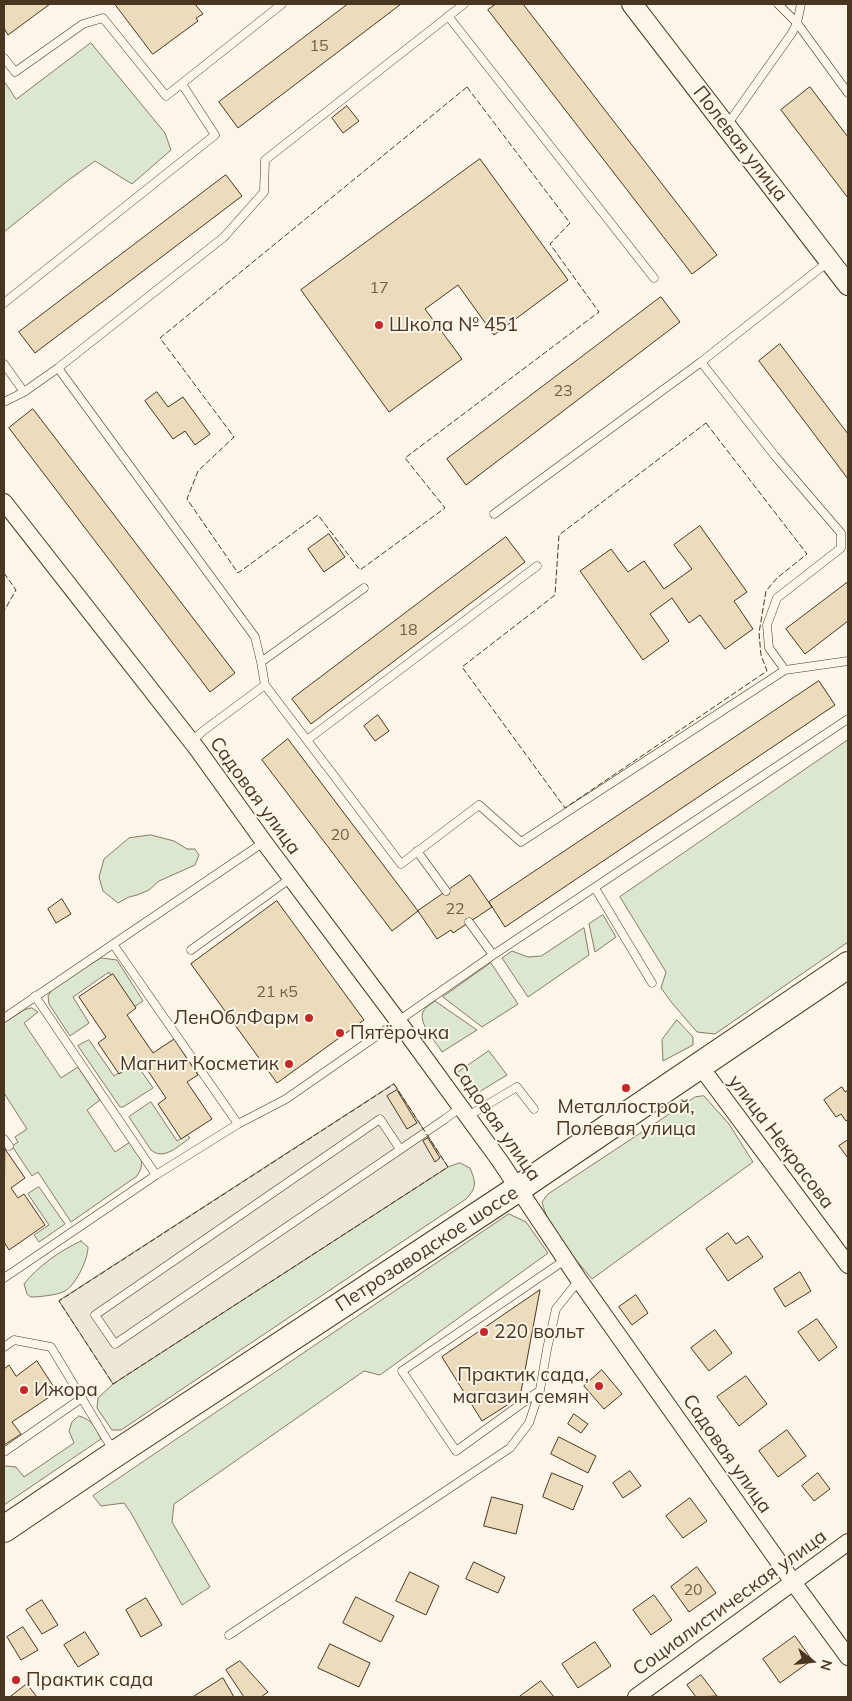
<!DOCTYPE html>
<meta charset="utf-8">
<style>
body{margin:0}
#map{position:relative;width:852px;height:1701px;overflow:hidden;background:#fbf6e9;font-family:Mulish,sans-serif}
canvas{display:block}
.frame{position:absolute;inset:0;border:5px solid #4a3520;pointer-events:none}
.north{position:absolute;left:787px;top:1636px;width:50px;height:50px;-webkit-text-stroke:4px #fbf6e9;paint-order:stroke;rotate:106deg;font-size:14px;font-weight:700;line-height:20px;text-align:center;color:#4a3520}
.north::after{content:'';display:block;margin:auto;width:18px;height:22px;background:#4a3520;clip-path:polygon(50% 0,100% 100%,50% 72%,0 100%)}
</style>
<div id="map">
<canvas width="852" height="1701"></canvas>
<div class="frame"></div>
<div class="north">N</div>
</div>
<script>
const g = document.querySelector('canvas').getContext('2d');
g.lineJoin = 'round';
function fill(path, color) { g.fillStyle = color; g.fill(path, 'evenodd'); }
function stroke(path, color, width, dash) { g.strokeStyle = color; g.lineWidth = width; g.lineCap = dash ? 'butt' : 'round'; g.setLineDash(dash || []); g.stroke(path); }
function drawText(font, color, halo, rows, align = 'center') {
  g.font = font + ' Mulish,sans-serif'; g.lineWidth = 4; g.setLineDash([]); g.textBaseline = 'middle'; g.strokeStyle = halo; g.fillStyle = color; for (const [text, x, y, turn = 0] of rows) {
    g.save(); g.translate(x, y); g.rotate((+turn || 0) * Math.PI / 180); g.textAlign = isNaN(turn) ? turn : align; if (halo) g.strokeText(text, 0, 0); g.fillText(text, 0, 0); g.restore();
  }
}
const green = new Path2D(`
 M91 43 165 133 171 150 132 184 95 161 66 182 4 232V81L16 99Z
 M848 740V942L715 1034 697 1032 672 1003 661 988 666 972 620 897Z
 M151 835 174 841 187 849H195L199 855 195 865 159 881 149 890 137 895 129 897 118 903 103 891 99 877 104 859 129 838Z
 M603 915 616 937 595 952 589 924Z
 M584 928 589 955 528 997 502 958 512 951 528 957 541 956Z
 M101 958 117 960 143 1001 134 1007 109 972 73 997 89 1023 70 1036 49 1004 48 996 53 988Z
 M491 963 518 1004 482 1027 443 997Z
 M435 1001 477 1030 442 1052C436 1042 418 1023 423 1012 425 1007 431 1004 435 1001Z
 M32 1008 38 1012 24 1023 61 1078 78 1067 100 1100 87 1110 115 1152 130 1142C139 1155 147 1160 137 1176L71 1222 38 1172 32 1176 12 1146 18 1142 15 1137 27 1129 4 1093V1023L24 1010Z
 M677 1020 693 1037V1045L663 1061 662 1040Z
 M89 1040 114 1076 135 1062 153 1088 123 1107H120L78 1046Z
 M489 1051 507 1075 479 1092 471 1091 457 1073Z
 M704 1096 729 1124 753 1162 592 1279C573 1256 549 1232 542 1202L548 1194 695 1097Z
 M151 1102 177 1141 187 1135 190 1138C178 1146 164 1161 151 1150L129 1117Z
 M460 1163 470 1168C476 1183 477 1187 466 1199L121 1430H112L97 1408 98 1398 113 1384 448 1167Z
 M39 1187 65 1224 39 1242 34 1235 49 1225 28 1194Z
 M509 1214 526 1222 548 1253 380 1375 364 1371 174 1504 172 1522 210 1587 182 1605 131 1513 124 1503 101 1506 93 1496Z
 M81 1241 88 1247C88 1260 75 1287 63 1292 56 1295 39 1297 31 1297L27 1294 24 1284C37 1267 61 1250 81 1241Z
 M79 1416C93 1420 95 1427 101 1439L4 1505V1467L6 1466 16 1467 24 1477 74 1443 69 1431 72 1422Z`);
const parking = new Path2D(`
 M394 1084 448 1167 113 1384 59 1301Z`);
const building = new Path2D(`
 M4 4H50L8 35 4 28Z
 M115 4H195L203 14 196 18 198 21 153 54Z
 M348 4H401L238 128 219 102Z
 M496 4H523L717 255 692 274 488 10Z
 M810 87 848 137V198L781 110Z
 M347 106 359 121 343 133 332 118Z
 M480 159 568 280 494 335 458 285 425 309 462 359 389 412 301 290Z
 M226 175 242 196 35 353 19 332Z
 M661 297 680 322 466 485 447 459Z
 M780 344 848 434V479L759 361Z
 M157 392 168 407 183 397 210 434 195 445 185 431 173 439 145 401Z
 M33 409 235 673 210 692 9 428Z
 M700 526 747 592 734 601 753 629 725 649 700 615 689 623 672 598 650 614 669 641 643 660 580 571 611 549 628 572 644 561 664 589 692 569 674 545Z
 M329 534 345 557 324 572 308 549Z
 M506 537 525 562 311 724 292 699Z
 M848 582V621L805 654 786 629Z
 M819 681 835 705 505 927 489 902Z
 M378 715 389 731 375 741 364 726Z
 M288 739 418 911 392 931 262 760Z
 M470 875 492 907 453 933 451 930 437 939 418 911Z
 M62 899 71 914 56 923 48 909Z
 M277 901 364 1020 277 1083 191 964Z
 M113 974 136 1008 127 1015 153 1053 174 1039 198 1075 187 1082 212 1119 181 1139 158 1104 166 1098 140 1059 119 1074 98 1043 106 1037 79 997Z
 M842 1087 845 1092 848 1090V1119L846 1121 841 1114 836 1117 824 1100Z
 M397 1090 417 1123 407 1129 387 1096Z
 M428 1138 440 1158 435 1162 423 1141Z
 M848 1140V1158L839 1146Z
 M5 1149 25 1178 11 1188 18 1198 24 1194 45 1225 9 1250 4 1242Z
 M728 1233 736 1244 748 1236 763 1257 728 1281 706 1249Z
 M800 1272 811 1291 785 1307 774 1289Z
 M540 1290 520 1397 482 1421 442 1357Z
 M636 1295 648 1313 632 1325 619 1307Z
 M817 1319 837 1347 819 1361 798 1332Z
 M715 1330 732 1353 709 1371 691 1348Z
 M37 1361 57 1392 12 1422 21 1434 4 1445V1369L9 1365 16 1376Z
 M602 1370 622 1394 604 1409 584 1386Z
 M746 1376 767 1404 739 1426 717 1397Z
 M574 1414 588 1424 581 1433 568 1424Z
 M787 1430 806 1456 778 1477 759 1451Z
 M559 1437 596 1456 588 1473 551 1454Z
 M630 1471 641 1486 623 1498 613 1483Z
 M552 1473 583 1486 573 1510 543 1497Z
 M818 1473 830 1489 814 1501 802 1486Z
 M492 1497 523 1505 516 1534 484 1526Z
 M690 1498 707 1521 683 1538 666 1516Z
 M474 1562 505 1577 498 1593 466 1579Z
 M697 1567 716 1593 689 1612 671 1587Z
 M410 1572 439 1586 426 1615 396 1601Z
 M654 1595 672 1620 651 1635 633 1610Z
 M356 1597 394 1616 381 1642 343 1623Z
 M146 1598 162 1625 141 1637 126 1610Z
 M42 1600 58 1625 42 1634 26 1610Z
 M23 1627 38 1650 21 1660 7 1637Z
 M85 1632 99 1654 78 1667 64 1645Z
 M795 1636 812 1660 780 1683 763 1659Z
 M595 1642 611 1666 578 1688 562 1664Z
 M330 1644 370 1663 359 1687 318 1668Z
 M240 1661 268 1692 261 1697H244L226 1670Z
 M701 1675 717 1696 696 1697 687 1685Z
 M223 1678 234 1697H193Z
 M541 1681 554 1697H519Z
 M27 1684 37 1697H10Z`);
const service = new Path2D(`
 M778 4 797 23 848 93
 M448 16 654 278
 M4 58 15 72 83 24 103 18 166 96 282 4
 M727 125 792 33 797 23 801 4
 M4 303 215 135 182 84
 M701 362 775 456 841 533V548L777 598 767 625 769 648 785 670
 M4 364 24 392
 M58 368 255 637 261 662
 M4 402 24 392 58 368 224 237 264 192 265 160 464 4
 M494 514 701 362 828 262
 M265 685 401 864 479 805 521 842 785 670 848 661
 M307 740 537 566
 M191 742 203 731 265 685 261 662 364 588
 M417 851 446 891
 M595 888 652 983
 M469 922 493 955
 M113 944 238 1124
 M191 950 291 878
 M35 996 156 1175
 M4 1018 264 842
 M468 1116 517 1087 534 1109
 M4 1139 9 1146
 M400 1149 380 1119 95 1315 115 1344 445 1119 461 1107
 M4 1278 156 1175 238 1124 286 1099 493 955 848 719
 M4 1347 14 1340 51 1347 113 1450
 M539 1391 456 1451 402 1371 565 1260
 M4 1452 82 1398
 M229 1635 510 1448 529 1423 540 1390 547 1349 556 1309 579 1280`);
const minor = new Path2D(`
 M4 502 198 750 264 842 398 1021 500 1161 579 1280 793 1582 848 1657
 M700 1066 848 1265
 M636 1697 848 1542`);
const tertiary = new Path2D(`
 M632 4 848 285`);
const primary = new Path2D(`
 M4 1529 115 1454 519 1188 848 965`);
const fence = new Path2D(`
 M467 87 570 223 550 244 599 312 405 458 445 508 360 570 318 515 238 573 187 499 198 471 234 437 160 338Z
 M706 423 807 554 777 578 766 591 759 633 761 655 767 671 565 808 462 667 555 595 559 535Z
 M4 573 16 590 4 611
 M394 1084 448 1167 113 1384 59 1301Z`);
const markers = [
 [379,325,5,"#c62828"],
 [309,1018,5,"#c62828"],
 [340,1033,5,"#c62828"],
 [289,1064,5,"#c62828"],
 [626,1088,5,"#c62828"],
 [484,1332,5,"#c62828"],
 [599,1386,5,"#c62828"],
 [24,1390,5,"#c62828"],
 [16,1680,5,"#c62828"]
];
const numberNames = [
 ["15",319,46],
 ["17",379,288],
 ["23",563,391],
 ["18",408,630],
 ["20",340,835],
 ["22",455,909],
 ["21 к5",277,992],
 ["20",693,1590]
];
const streetNames = [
 ["Полевая улица",740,144,52],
 ["Садовая улица",255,796,54],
 ["Садовая улица",496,1122,55],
 ["улица Некрасова",781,1142,53],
 ["Петрозаводское шоссе",427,1249,-33],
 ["Садовая улица",727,1454,55],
 ["Социалистическая улица",730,1603,-36]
];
const poiNames = [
 ["Школа № 451",389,325],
 ["ЛенОблФарм",299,1018,"right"],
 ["Пятёрочка",350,1033],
 ["Магнит Косметик",279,1064,"right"],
 ["Металлострой,",626,1107,"center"],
 ["Полевая улица",626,1129,"center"],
 ["220 вольт",494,1332],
 ["Практик сада,",589,1375,"right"],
 ["магазин семян",589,1397,"right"],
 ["Ижора",34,1390],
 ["Практик сада",26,1680]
];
fill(green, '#dce7d0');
stroke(green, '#887966', 1);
fill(parking, '#ede7d9');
stroke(parking, '#887966', 1);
fill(building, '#ecdcbc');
stroke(building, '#4a3520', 1);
stroke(service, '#4a3520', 9);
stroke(minor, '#4a3520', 18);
stroke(tertiary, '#4a3520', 22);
stroke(primary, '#4a3520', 28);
stroke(service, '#fbf6e9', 8);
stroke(minor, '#fbf6e9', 16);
stroke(tertiary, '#fbf6e9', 20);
stroke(primary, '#fbf6e9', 26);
stroke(fence, '#4a3520', 1, [6, 2.5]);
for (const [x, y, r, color] of markers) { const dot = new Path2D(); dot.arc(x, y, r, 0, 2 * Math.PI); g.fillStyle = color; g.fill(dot); stroke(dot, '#fbf6e9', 2); }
drawText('16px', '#725f47', null, numberNames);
drawText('19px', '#4a3520', '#fbf6e9', streetNames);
drawText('19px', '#4a3520', '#fbf6e9', poiNames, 'left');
</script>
